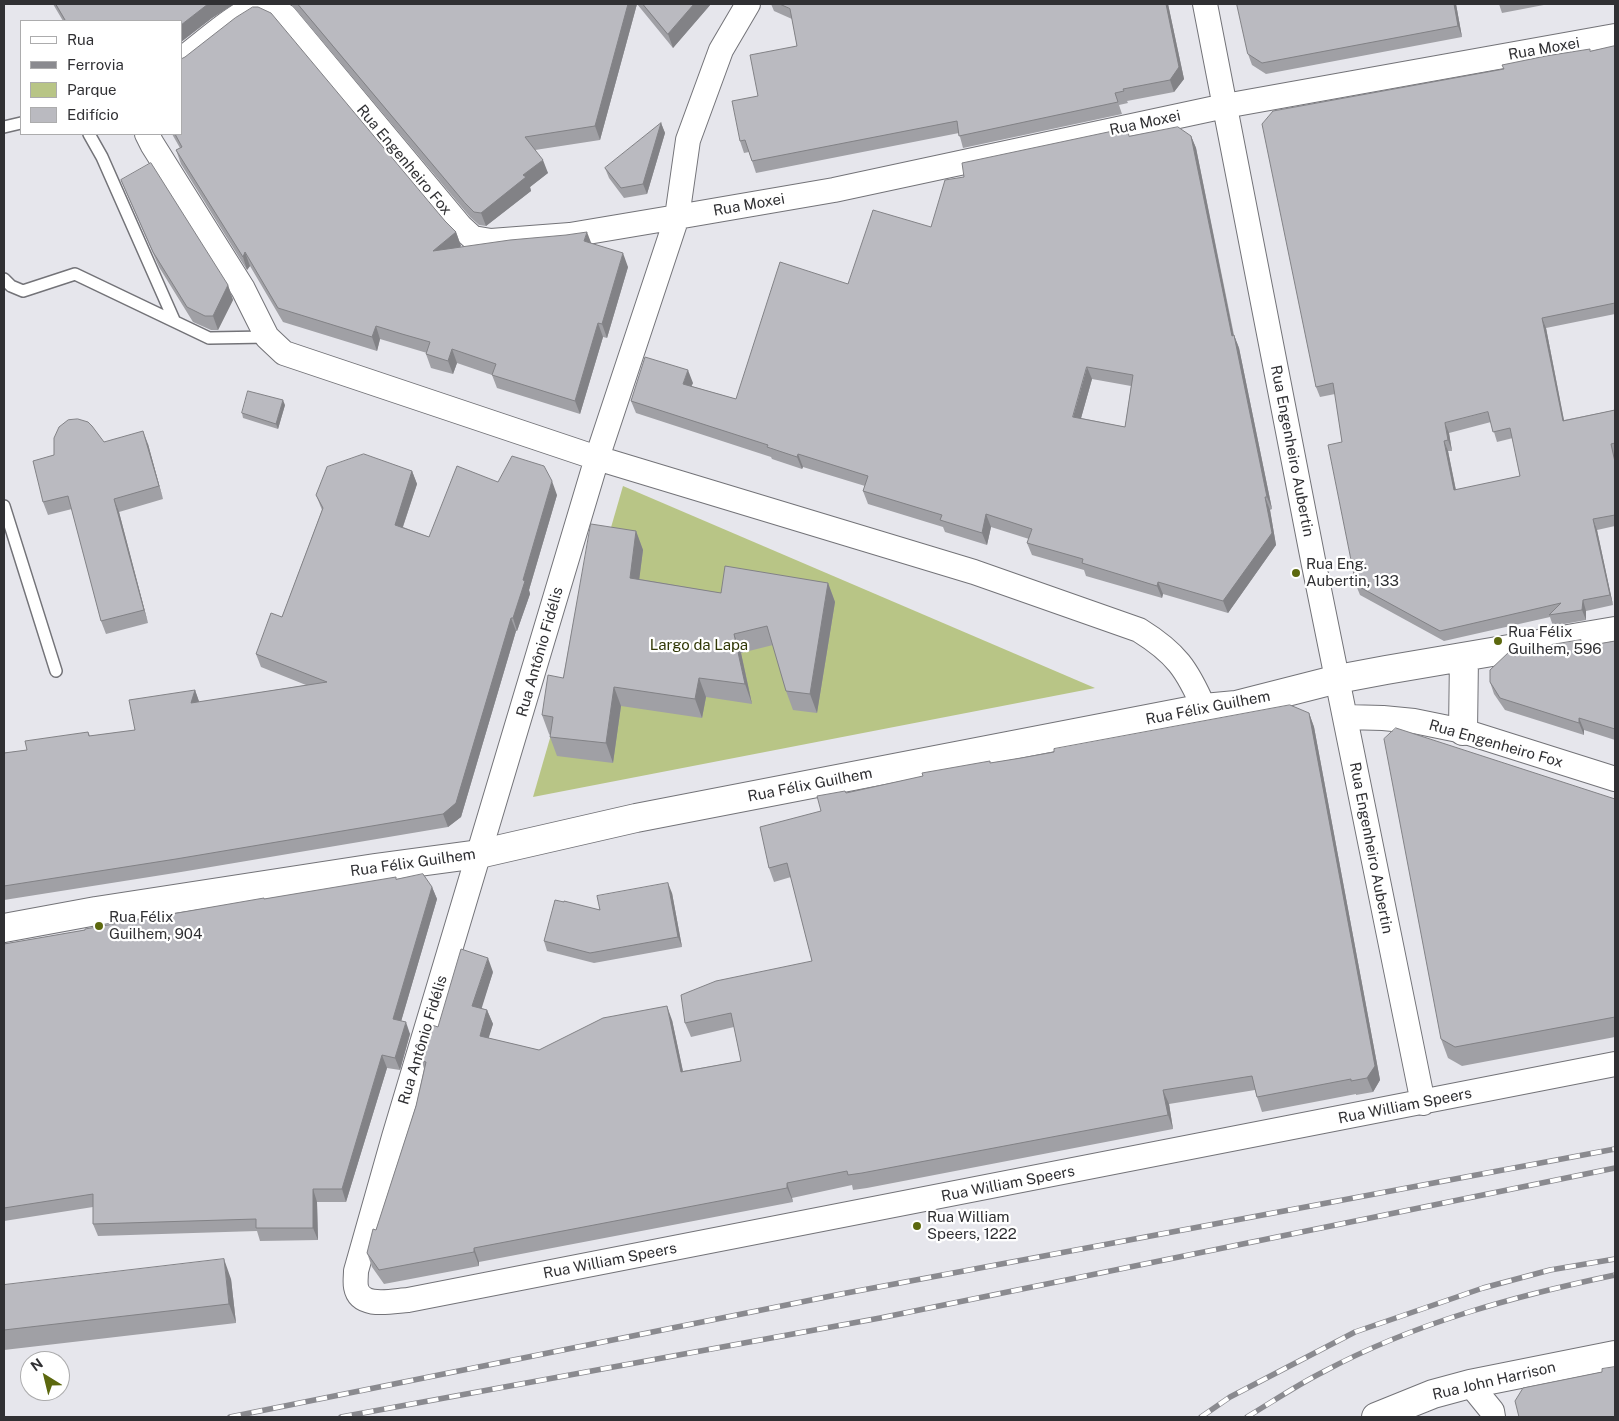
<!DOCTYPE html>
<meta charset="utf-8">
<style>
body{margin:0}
#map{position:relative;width:1619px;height:1421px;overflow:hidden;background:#e6e6ec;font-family:"Public Sans",sans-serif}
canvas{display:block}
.frame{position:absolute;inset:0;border:5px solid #303033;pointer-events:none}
.legend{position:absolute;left:20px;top:20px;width:162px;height:115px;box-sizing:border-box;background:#fff;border:1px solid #acacad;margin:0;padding:6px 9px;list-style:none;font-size:15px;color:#303033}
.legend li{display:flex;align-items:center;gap:10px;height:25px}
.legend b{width:25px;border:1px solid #acacad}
.north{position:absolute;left:20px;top:1351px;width:50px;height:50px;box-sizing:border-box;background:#fff;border:1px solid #acacad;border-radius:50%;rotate:324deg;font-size:14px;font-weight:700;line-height:20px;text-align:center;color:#303033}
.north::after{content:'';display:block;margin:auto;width:18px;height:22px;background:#5c680e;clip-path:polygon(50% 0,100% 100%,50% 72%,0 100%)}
</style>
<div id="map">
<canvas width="1619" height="1421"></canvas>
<div class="frame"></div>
<ul class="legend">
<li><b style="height:6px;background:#fff"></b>Rua</li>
<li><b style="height:6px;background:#8a8a8f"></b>Ferrovia</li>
<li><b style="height:14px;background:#b8c586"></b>Parque</li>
<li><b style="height:14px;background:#babac0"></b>Edifício</li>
</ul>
<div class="north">N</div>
</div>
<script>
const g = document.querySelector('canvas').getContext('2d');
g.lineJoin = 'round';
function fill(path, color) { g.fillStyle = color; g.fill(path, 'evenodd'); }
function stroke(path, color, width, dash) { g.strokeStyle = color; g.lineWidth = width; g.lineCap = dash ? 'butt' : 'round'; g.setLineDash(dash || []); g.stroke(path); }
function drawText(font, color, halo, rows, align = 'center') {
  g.font = font + ' "Public Sans",sans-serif'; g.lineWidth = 4.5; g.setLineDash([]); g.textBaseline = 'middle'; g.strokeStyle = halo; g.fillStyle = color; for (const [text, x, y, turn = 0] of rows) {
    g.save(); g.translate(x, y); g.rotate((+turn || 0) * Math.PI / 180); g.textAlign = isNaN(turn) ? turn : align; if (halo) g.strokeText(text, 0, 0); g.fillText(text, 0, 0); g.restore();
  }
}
const green = new Path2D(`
 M623 486 1095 688 533 797Z`);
const service = new Path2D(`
 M4 127 21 123
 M89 134 102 157 174 320
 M4 279 11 286 23 291 75 274 209 338 267 337
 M4 506 56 671`);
const minor = new Path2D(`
 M748 4 721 50 688 140 677 217 597 458 394 1137 356 1271C356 1276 355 1282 356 1287 360 1309 392 1301 408 1300L1615 1064
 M1205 4 1313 560 1423 1103
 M181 60C197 48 244 6 261 6 270 7 277 12 285 16L460 226 473 238 491 241 570 235 677 217 834 190 1225 106 1615 36
 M147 134 152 144 243 289 267 337 284 353 597 458 974 572 1139 630C1176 653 1187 669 1204 708
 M1345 717 1383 718 1414 721 1463 731 1615 779
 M1470 1384 1492 1411 1493 1417`);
const tertiary = new Path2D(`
 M1463 731 1464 657
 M4 928 96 911 375 868 479 854 636 818 1204 708 1236 705 1338 679 1386 670 1615 631
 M1376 1417 1433 1394 1470 1384 1615 1355`);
const rail = new Path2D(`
 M230 1417 841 1294 1615 1149
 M341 1417 880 1318 1615 1168
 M1201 1417 1230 1397 1355 1332 1483 1288 1550 1270 1615 1259
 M1247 1417C1272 1402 1297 1385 1323 1372 1414 1323 1515 1296 1615 1275`);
const wall = new Path2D(`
 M53 4H234L212 18 181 42V21H63Z
 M291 4H711L673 48 637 4 600 140 535 150 548 173 530 187 531 191 486 226 479 225 470 217Z
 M771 4H1168L1184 79 1174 92 1127 101 1128 103 1119 105 1122 114 963 148 959 133 756 173 749 152 744 153 740 141 758 96 797 46 792 19 774 11Z
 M1237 4H1456L1462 37 1266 74 1252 65 1248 54Z
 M1499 4H1549L1502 13Z
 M1615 46V314L1546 328 1564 420 1615 410V526L1597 530 1613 605 1586 611V620L1553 626 1550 617 1444 641 1360 595 1356 585 1342 442 1335 394 1320 397 1316 387 1504 69ZM1491 422 1497 442 1513 438 1520 476 1456 490 1448 451H1452L1449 433Z
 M661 123 665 133 647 194 624 198 609 178 605 168Z
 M172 134H181L445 221 456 232 461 246 460 247 591 243 628 267 607 338 603 337 580 414 497 388 492 375 457 363 453 374 431 368 426 354 427 353 407 347 380 339 377 351 283 322 250 266 247 270 181 164 176 150 180 148Z
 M1130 136H1191L1196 148 1234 335 1239 348 1272 509 1270 510 1276 545 1228 613 1163 594 1162 598 1086 576 1084 570 1032 555 1027 543 1029 539 991 527 987 545 945 532 943 527 868 504 863 491 865 486 803 467 802 469 772 459 771 457 636 413 631 401 693 383 691 386 736 399 848 284 931 227 964 177ZM1092 379 1131 386 1125 427 1081 418Z
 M121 180 228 285 233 300 218 330H211L193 322 159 267 127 194Z
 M285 405 278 429 243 418 242 413Z
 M104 442 148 444 163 499 119 512 148 623 106 634 101 621 72 509 48 515 43 502 54 455Z
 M412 471 417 484 403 527 429 537 498 482 557 495 529 590 530 594 517 631H516L461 817 448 827 181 872 4 900V753L27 750 88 732 90 736 135 730 195 690 199 702 306 685 261 667 256 654 282 617 322 510 316 495Z
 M636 531 643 550 639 579 721 593 828 583 835 602 817 713 793 710 786 691 773 645 741 653 752 704 706 697 702 718 621 706 613 763 557 756 550 737V735L549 734 542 715 563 678Z
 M1615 641V740L1584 730V735L1505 710 1494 694 1490 682 1583 646Z
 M1309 713 1314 727 1380 1080 1373 1092 1356 1095V1094L1262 1112 1257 1097 1255 1090 1169 1104 1173 1129 867 1188 853 1190 852 1185 792 1198 793 1202 479 1262V1266L384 1284 372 1267 367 1253 376 1230 416 1106 424 1069 422 1061 438 1027 493 972 481 1008 487 1010 493 1024 488 1038 539 1050 672 1020 683 1071 741 1061 734 1027 691 1037 685 1023 812 961 791 877 774 882 769 868 821 811 846 793 990 763Z
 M1615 799V1037L1462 1066 1448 1058 1441 1039Z
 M397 879 432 887 437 899 401 1021 410 1034 400 1070 387 1068 346 1202H317L318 1240 260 1241 257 1231 98 1236 93 1224V1207L4 1221V944L265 899Z
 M672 893 682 947 594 963 547 951 544 941 564 902 600 910Z
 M231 1279 236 1323 4 1350V1285Z`);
const shadedWall = new Path2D(`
 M208 4H234L212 18 181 42V25Z
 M628 4H637L600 140 595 126Z
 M694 4H711L673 48 668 34Z
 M1166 4H1168L1184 79 1174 92 1170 80Z
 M1454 4H1456L1462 37 1458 26Z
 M661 123 665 133 647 194 643 184Z
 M1191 136 1196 148 1236 348 1232 336Z
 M543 160 548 173 530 187 531 191 486 226 481 213 523 175Z
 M456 232 461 246 438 264 433 251Z
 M587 232 592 245 584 241Z
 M245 252 250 266 247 270 243 257Z
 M623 253 628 267 607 338 602 324Z
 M228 285 233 300 218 330 213 316Z
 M1542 318 1546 328 1566 431 1563 421Z
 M598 323 603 337 580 414 575 401Z
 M376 326 380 339 377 351 372 337Z
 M1234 335 1239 348 1272 509 1267 497Z
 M452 349 457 363 453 374 448 361Z
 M1087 367 1092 379 1078 429 1073 417Z
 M688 370 693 383 687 396 683 384Z
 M283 400 285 405 278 429 276 424Z
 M1445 423 1449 433 1452 451 1448 440Z
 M143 431 148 444 163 499 159 486Z
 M1444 441 1448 451 1458 501 1454 490Z
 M798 454 803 467 802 469 797 457Z
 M412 471 417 484 399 538 395 525Z
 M552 481 557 495 529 590 530 594 517 631 513 618 523 580Z
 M1265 497 1270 510 1276 545 1228 613 1223 601Z
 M114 499 119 512 148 623 144 610Z
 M986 514 991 527 987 545 982 533Z
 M1593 519 1597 530 1613 605 1610 595Z
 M636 531 643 550 637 597 630 578Z
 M1158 582 1163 594 1162 598 1157 586Z
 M828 583 835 602 817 713 810 694Z
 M1583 600 1586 611V620L1582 610Z
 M511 618 516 631 461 817 448 827 443 814Z
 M734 634 741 653 752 704 745 684Z
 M699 678 706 697 702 718 695 699Z
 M614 687 621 706 613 763 606 743Z
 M195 690 200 704 191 703Z
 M1309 713 1314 727 1380 1080 1373 1092 1367 1078Z
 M1579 718 1584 730V735L1579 723Z
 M668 883 672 893 682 947 678 937Z
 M432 887 437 899 398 1032 393 1019Z
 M488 958 493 972 478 1020 472 1006Z
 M667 1006 672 1020 686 1086 681 1072Z
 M487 1010 493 1024 485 1050 480 1036Z
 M406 1022 410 1034 400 1070 395 1058Z
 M382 1055 387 1068 346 1202 342 1189Z
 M1163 1090 1169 1104 1173 1129 1168 1115Z
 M787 1183 792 1198 793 1202 787 1188Z
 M313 1189 317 1202 318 1240 313 1228Z
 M474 1248 479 1262V1266L474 1252Z
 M224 1259 231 1279 236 1323 229 1304Z`);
const building = new Path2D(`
 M56 4H208L181 25V21H66Z
 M298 4H628L595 126 525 137 543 160 523 175 526 177 481 213 474 212 465 203Z
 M643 4H694L668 34Z
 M780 4H1166L1179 67 1170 80 1123 89 1124 91 1115 93 1118 102 959 136 957 121 752 161 745 140 740 141 732 101 758 96 750 55 797 46 790 9Z
 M1237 4H1454L1458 26 1262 63 1248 54Z
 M253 7H258L271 13 445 221 456 232 433 251 510 240 566 235 587 232 584 241 623 253 602 324 598 323 575 401 492 375 496 364 452 349 448 361 426 354 430 342 402 334 376 326 372 337 278 308 245 252 243 257 176 150 182 147 175 134H181V59L185 57 235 18Z
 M1615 46V303L1542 318 1563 421 1615 410V443L1611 444 1615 462V515L1593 519 1610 595 1583 600 1582 610 1549 615 1561 603 1440 631 1356 585 1328 445 1342 442 1333 383 1316 387 1262 124 1273 111 1504 69 1502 65 1546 56 1590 49V51ZM1488 412 1493 432 1510 428 1520 476 1454 490 1444 441 1448 440 1445 423Z
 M661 123 643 184 621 188 605 168Z
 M1178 127 1191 136 1232 336 1234 335 1267 497H1265L1272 533 1223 601 1158 582 1157 586 1082 563 1083 559 1027 543 1032 529 986 514 982 533 940 520 942 515 863 491 868 476 798 454 797 457 767 447 768 445 631 401 645 357 688 370 683 384 736 399 780 262 848 284 873 210 931 227 945 180 964 177 962 163 1127 128 1129 136ZM1087 367 1133 375 1125 427 1073 417Z
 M151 163 228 285 213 316H205L187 307 153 252 121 180Z
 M248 391 283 400 276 424 242 413Z
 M78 419 88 422 92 426 104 442 143 431 159 486 114 499 144 610 101 621 68 496 43 502 33 461 54 455V438L59 427 68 420Z
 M364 454 412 471 395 525 429 537 457 466 498 482 512 456 544 466 552 481 523 580 525 581 513 618H511L456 803 443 814 176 859 4 886V753L27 750 25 741 88 732 89 736 135 730 129 700 195 690 191 703 327 682 256 654 271 613 282 617 323 508 316 495 327 467Z
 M591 524 636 531 630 578 721 593 725 566 828 583 810 694 786 691 767 626 734 634 745 684 699 678 695 699 614 687 606 743 550 737 553 717 542 715 548 675 563 678Z
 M1581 640V647L1615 641V729L1579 718V723L1500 698 1490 682V670L1509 652Z
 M1290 705 1309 713 1375 1066 1367 1078 1351 1081V1079L1257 1097 1252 1076 1163 1090 1168 1115 862 1173 848 1175 847 1171 787 1183V1188L474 1248V1252L379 1270 367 1253 373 1229 376 1230 416 1106 426 1062 422 1061 432 1025 438 1027 461 949 488 958 472 1006 487 1010 480 1036 539 1050 603 1018 667 1006 681 1072 741 1061 731 1013 685 1023 681 995 716 981 812 961 787 863 769 868 760 827 821 811 817 796 845 791 846 793 923 776 922 773 990 761V763L1021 758 1054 752V749Z
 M1396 728 1615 799V1017L1455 1047 1441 1039 1384 739Z
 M423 874 432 887 393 1019 406 1022 395 1058 382 1055 342 1189H313V1228H256V1219L93 1224V1194L4 1208V944L85 930V929L264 898V899L396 877V879Z
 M668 883 678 937 590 953 544 941 555 900 564 902V901L600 910 597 896Z
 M224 1259 229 1304 4 1330V1285Z
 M1615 1367V1417H1519L1515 1401 1523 1388 1602 1372V1369Z`);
const markers = [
 [1296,573,5,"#5c680e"],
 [1498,641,5,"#5c680e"],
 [99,926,5,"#5c680e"],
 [917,1226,5,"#5c680e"]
];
const streetNames = [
 ["Rua Moxei",1544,49,-10],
 ["Rua Moxei",1145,123,-12],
 ["Rua Engenheiro Fox",404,160,50],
 ["Rua Moxei",749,205,-10],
 ["Rua Engenheiro Aubertin",1292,451,79],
 ["Rua Antônio Fidélis",540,652,-74],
 ["Rua Félix Guilhem",1208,708,-11],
 ["Rua Engenheiro Fox",1496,744,16],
 ["Rua Félix Guilhem",810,785,-11],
 ["Rua Engenheiro Aubertin",1371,848,79],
 ["Rua Félix Guilhem",413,863,-8],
 ["Rua Antônio Fidélis",423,1040,-73],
 ["Rua William Speers",1405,1106,-11],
 ["Rua William Speers",1008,1184,-11],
 ["Rua William Speers",610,1261,-11],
 ["Rua John Harrison",1494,1381,-13]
];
const poiNames = [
 ["Rua Eng.",1306,564],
 ["Aubertin, 133",1306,581],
 ["Rua Félix",1508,632],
 ["Guilhem, 596",1508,649],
 ["Rua Félix",109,917],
 ["Guilhem, 904",109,934],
 ["Rua William",927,1217],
 ["Speers, 1222",927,1234]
];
const parkNames = [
 ["Largo da Lapa",699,645]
];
fill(green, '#b8c586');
stroke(service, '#737378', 14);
stroke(minor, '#737378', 26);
stroke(tertiary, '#737378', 30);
stroke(service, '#fff', 11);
stroke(minor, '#fff', 24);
stroke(tertiary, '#fff', 28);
stroke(rail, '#8a8a8f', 5.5);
stroke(rail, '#fff', 4, [11]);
fill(wall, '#a0a0a5');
fill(shadedWall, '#828286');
fill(building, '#babac0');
stroke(building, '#828286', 1);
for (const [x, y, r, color] of markers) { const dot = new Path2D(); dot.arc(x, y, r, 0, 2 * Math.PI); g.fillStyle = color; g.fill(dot); stroke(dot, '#fff', 2); }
drawText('15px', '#303033', '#fff', streetNames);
drawText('15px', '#303033', '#fff', poiNames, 'left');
drawText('15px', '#313806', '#fff', parkNames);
</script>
